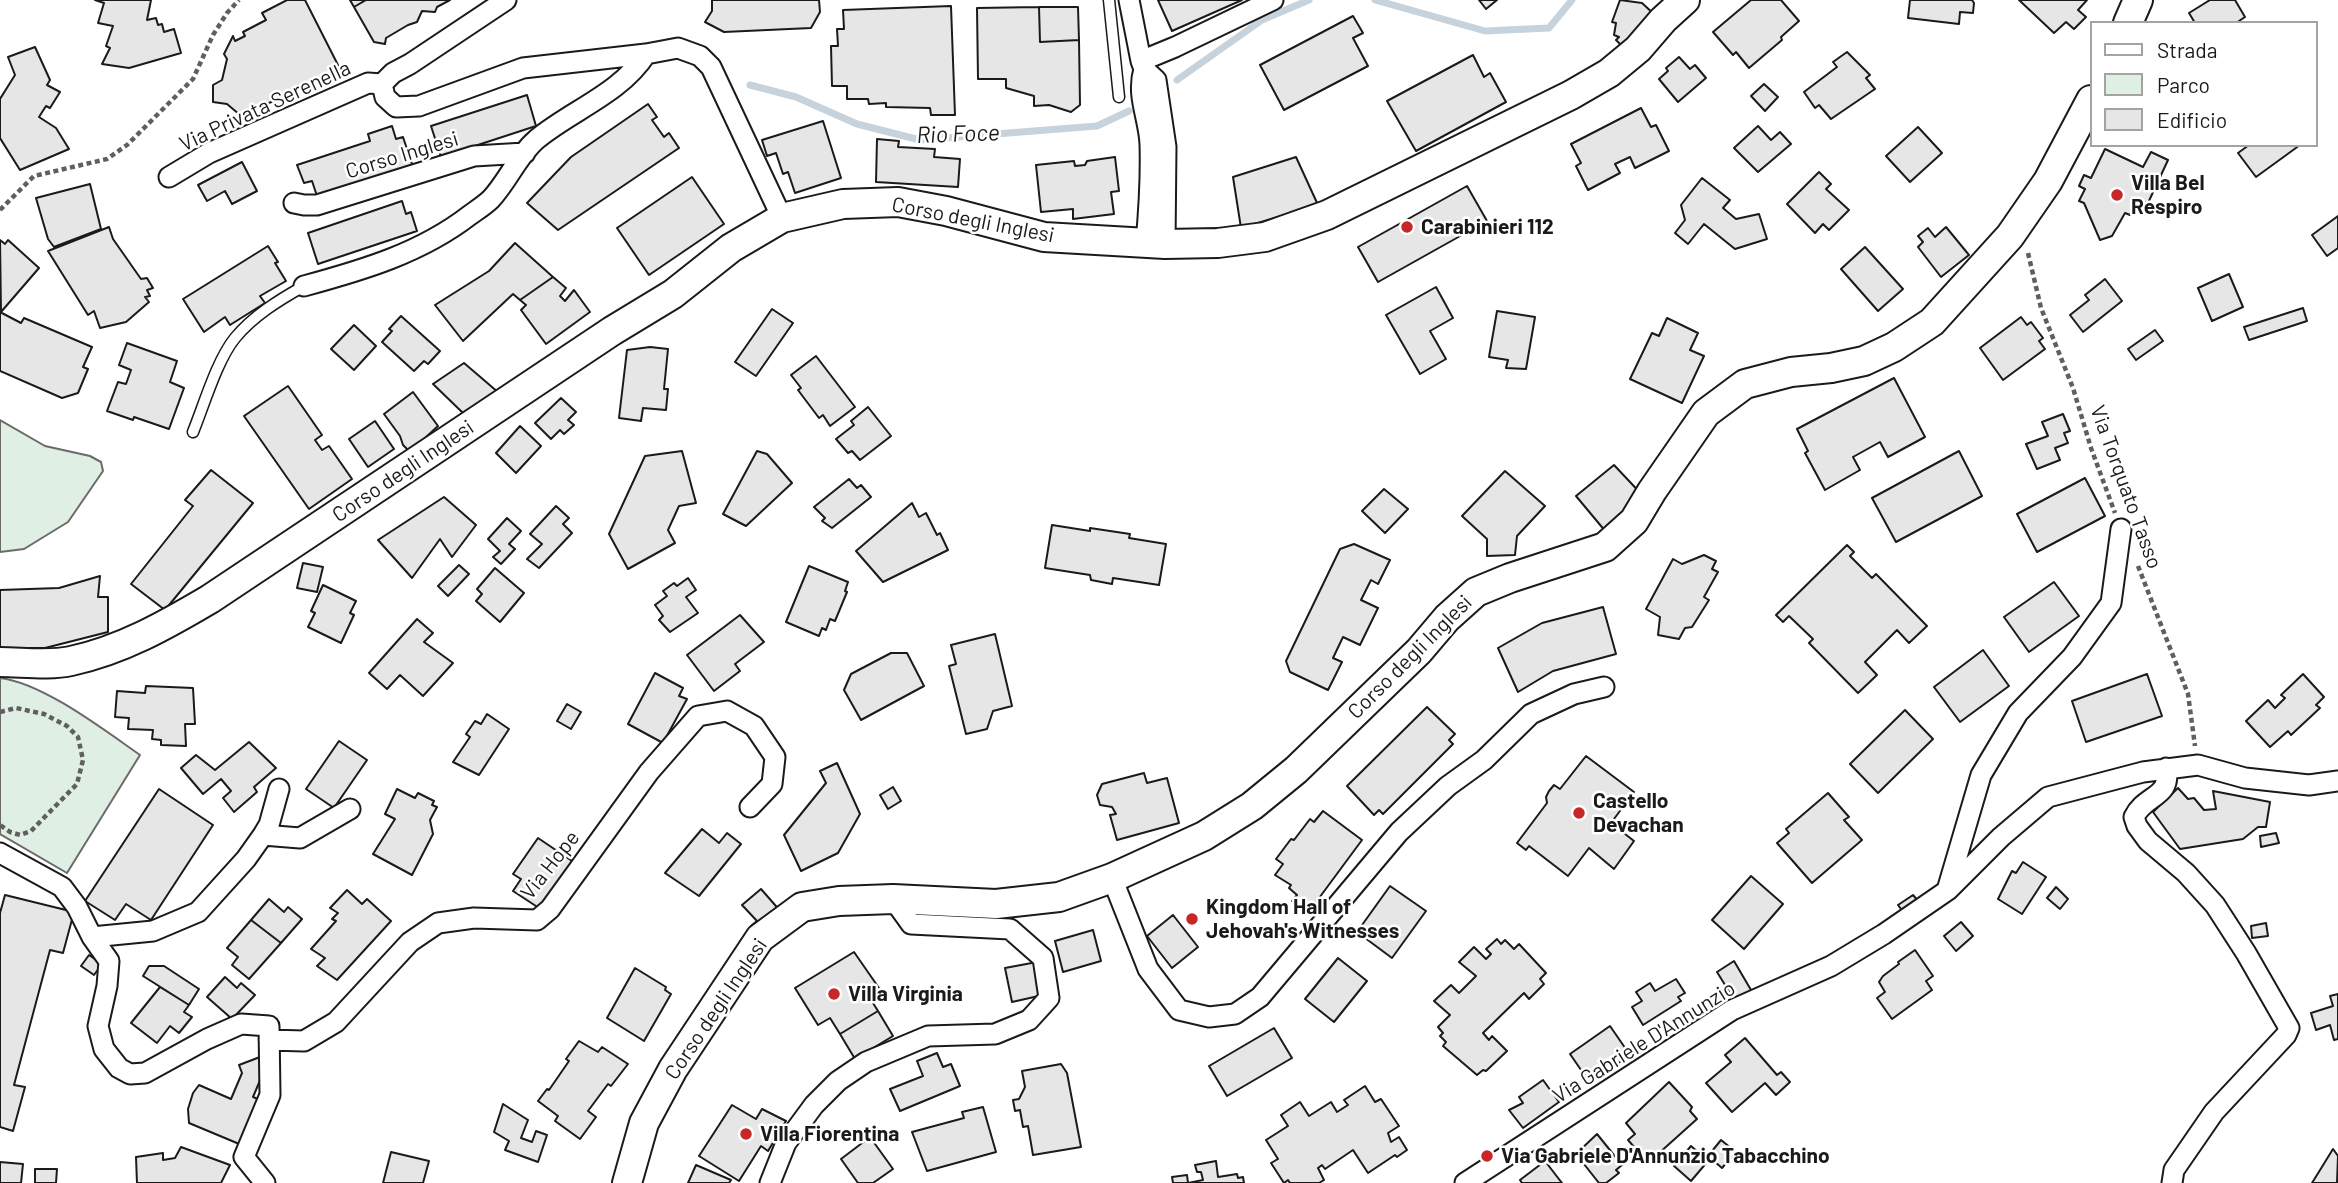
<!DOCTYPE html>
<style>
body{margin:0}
#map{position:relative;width:2338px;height:1183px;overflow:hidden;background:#fff;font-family:Barlow,sans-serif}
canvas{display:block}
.legend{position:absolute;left:2090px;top:21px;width:228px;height:126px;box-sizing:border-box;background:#fff;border:2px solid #a3a3a3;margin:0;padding:9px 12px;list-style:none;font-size:21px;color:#1a1a1a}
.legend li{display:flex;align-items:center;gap:14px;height:35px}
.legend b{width:35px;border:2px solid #a3a3a3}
</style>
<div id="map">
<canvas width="2338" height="1183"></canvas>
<ul class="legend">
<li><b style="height:9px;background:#fff"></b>Strada</li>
<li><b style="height:19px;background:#e0efe3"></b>Parco</li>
<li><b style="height:19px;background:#e6e6e6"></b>Edificio</li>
</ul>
</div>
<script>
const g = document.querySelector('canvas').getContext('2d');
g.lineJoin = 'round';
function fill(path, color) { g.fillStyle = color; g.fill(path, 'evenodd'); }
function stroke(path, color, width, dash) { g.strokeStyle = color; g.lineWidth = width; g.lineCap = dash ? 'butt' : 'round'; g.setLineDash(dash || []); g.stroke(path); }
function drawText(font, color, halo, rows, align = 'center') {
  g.font = font + ' Barlow,sans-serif'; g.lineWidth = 5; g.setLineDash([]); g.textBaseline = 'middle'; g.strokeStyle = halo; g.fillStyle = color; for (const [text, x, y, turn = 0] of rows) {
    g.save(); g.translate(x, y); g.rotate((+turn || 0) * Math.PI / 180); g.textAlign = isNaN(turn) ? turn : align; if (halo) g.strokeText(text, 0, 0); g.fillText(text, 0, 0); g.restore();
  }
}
const green = new Path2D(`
 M0 420 45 446 90 456 101 462 103 471 68 522 24 549 0 552Z
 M0 678C43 683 104 730 140 755L67 873 0 834Z`);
const stream = new Path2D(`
 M1375 0 1485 31 1549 28 1572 0
 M1177 80 1262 20 1309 0
 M750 85 796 97 857 124 920 140 1097 126 1129 111`);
const building = new Path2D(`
 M95 0H151L147 20 156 18 158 25 162 24 164 32 174 29 181 53 129 68 102 64 110 48 106 46 113 26 98 23 104 3Z
 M287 0H305L339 67 300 89 298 85 295 90 281 98 240 115 227 104 213 102V85L222 80 227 59 224 54 233 36 235 41 245 36 243 32 266 20 262 13Z
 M350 0H366L354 7Z
 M366 0H450L437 7 435 12 422 11 417 22 408 25 386 38 385 44 374 42 354 7Z
 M712 0H819L820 12 811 28 724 32 705 22 712 11Z
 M1158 0H1242L1172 31Z
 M1479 0H1497L1486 9Z
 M1620 0 1642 3 1656 16 1626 50 1616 40 1619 37 1614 35 1616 23 1612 22Z
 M1751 0H1781L1799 21 1781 37 1782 40 1749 68 1736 52 1733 55 1713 32Z
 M1910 0H1972L1974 3 1973 13 1960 12 1959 24 1908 18Z
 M2019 0H2087L2078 10 2086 17 2074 29 2066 22 2054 33Z
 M2210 0H2235L2245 17 2236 23H2195L2189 13Z
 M951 6 955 115H931L930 108 886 107V103L869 104 868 99H847V86H832L831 46H838L837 29H844L843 10Z
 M1039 7 1040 42 1079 40 1080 105 1071 112 1049 105 1034 106V96L1006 88V79H978L977 8Z
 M1039 7H1078L1079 40 1040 42Z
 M1353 16 1363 33 1353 38 1368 66 1284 110 1260 65Z
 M35 47 50 80 47 85 60 92 50 108 46 106 39 117 56 128 69 149 20 170 0 138V99L15 75 8 57Z
 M1847 52 1870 75 1866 78 1875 89 1831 119 1819 105 1815 108 1804 92 1837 67 1833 62Z
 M1473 55 1484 77 1490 73 1506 102 1416 151 1387 101Z
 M1679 57 1690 69 1695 65 1706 78 1678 102 1659 79 1668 71 1666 68Z
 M1764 84 1778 97 1765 111 1751 96Z
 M527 95 536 126 441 157 431 126Z
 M648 104 657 117 652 120 664 137 669 133 679 148 558 230 527 203 571 157Z
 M1641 108 1651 127 1656 125 1669 151 1635 168 1630 157 1615 164 1620 173 1588 190 1576 166 1581 163 1571 144Z
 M823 121 841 178 795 193 788 172 783 174 776 153 767 156 762 140Z
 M392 126 396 139 403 137 413 167 318 199 312 181 304 183 297 165 370 141 368 134Z
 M1758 126 1771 140 1780 132 1791 144 1758 172 1734 148Z
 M1918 127 1942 153 1910 182 1886 156Z
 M877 139 899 141 898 147 935 149 934 157 960 159 958 187 876 182Z
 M2249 145H2300L2256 177 2238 153Z
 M2105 149 2143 167 2151 152 2168 160 2148 203 2137 200 2130 215 2125 213 2112 236 2100 240 2084 203 2079 201 2085 189 2079 186 2084 175 2091 178Z
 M1115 157 1119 191 1111 192 1114 214 1073 219V209L1041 212 1036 165 1074 161 1075 166 1085 165 1087 161Z
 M1296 157 1318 205 1241 228 1233 177Z
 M242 162 257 191 232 204 225 191 207 201 198 185Z
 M1819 172 1831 184 1826 189 1849 210 1829 230 1823 224 1815 233 1787 204Z
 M692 177 724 224 649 275 617 228Z
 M1702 178 1730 200 1723 208 1736 219 1759 214 1767 239 1735 249 1704 224 1688 244 1675 233 1685 220 1681 205Z
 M90 184 101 229 54 247 48 239 36 198Z
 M1467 186 1487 221 1378 282 1358 247Z
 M402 201 406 214 411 212 417 231 318 264 308 233Z
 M2338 216V248L2327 256 2312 235Z
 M109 227 113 239 141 279 147 278 153 288 147 290 150 296 145 297 149 302 126 322 100 328 94 311 88 315 48 251Z
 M1946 227 1969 255 1941 277 1918 247 1923 242 1918 236 1928 228 1935 237Z
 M0 240 5 244 8 240 39 268 1 312Z
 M515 243 553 277 520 300 513 294 463 341 435 305 489 271Z
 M268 246 278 262 275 263 286 281 260 296 265 303 230 325 225 317 204 332 183 299Z
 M1865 247 1903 289 1878 311 1841 269Z
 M2229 274 2243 307 2212 321 2198 288Z
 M553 277 566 288 560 296 565 301 574 290 590 312 546 344 521 310 526 305 520 300Z
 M2105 279 2122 301 2083 332 2070 315 2089 300 2085 295Z
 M1436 287 1453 318 1430 331 1446 359 1420 374 1386 315Z
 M2303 308 2307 321 2249 340 2244 327Z
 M772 309 793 323 756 376 735 362Z
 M1497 311 1535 317 1526 369 1506 368 1508 360 1489 357Z
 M0 312 21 323 24 318 92 347 83 367 88 369 78 393 62 398 0 371Z
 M401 316 440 351 428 364 424 361 414 371 382 342 392 331 389 329Z
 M2021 317 2027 325 2031 322 2043 338 2039 341 2045 349 2003 380 1980 348Z
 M1667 318 1698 333 1690 350 1704 356 1682 403 1630 379 1652 333 1659 336Z
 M354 325 376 346 354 370 331 349Z
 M2155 330 2163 341 2136 360 2128 349Z
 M127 343 177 361 170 382 184 388 169 429 134 417 133 420 107 411 118 382 126 384 131 370 119 365Z
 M650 347 668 349 664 389H668L666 410 643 408 641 421 619 418 627 350Z
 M816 356 855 407 830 426 823 415 819 418 798 390 801 388 791 375Z
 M464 363 499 393 491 401 487 397 463 413 433 384Z
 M1894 378 1925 437 1888 457 1880 442 1853 457 1860 470 1825 490 1805 453 1808 451 1797 429Z
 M288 386 322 435 315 440 322 450 329 446 352 479 309 509 244 416Z
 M413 392 438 426 410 452 403 445 400 436 384 414Z
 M561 398 576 412 568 420 574 425 564 434 560 430 551 439 535 423Z
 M868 407 891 436 860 460 852 451 848 453 836 439 854 425 851 421Z
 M2063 414 2070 431 2064 433 2068 443 2055 448 2060 460 2037 469 2026 444 2048 436 2042 422Z
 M375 421 394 449 368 467 349 439Z
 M520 426 541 446 516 473 496 453Z
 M682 451 696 503 679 506 668 530 675 543 628 569 609 534 645 456Z
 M757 451 767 454 792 483 746 526 723 514Z
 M1959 451 1982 496 1896 542 1872 498Z
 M1614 465 1646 499 1606 532 1576 496Z
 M211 470 253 503 165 610 131 584 193 506 185 500Z
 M1505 471 1545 506 1517 536 1515 555 1487 556V539L1462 516Z
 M2085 478 2105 516 2037 552 2017 514Z
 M849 479 857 488 861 485 871 497 832 528 822 521 825 518 814 507Z
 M1384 489 1408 509 1385 533 1362 511Z
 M444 497 476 525 452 557 440 539 412 578 378 540Z
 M912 503 919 517 926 513 937 535 940 533 948 550 883 582 856 551Z
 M556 506 569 518 563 524 572 533 539 568 527 559 542 544 530 534Z
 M507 518 521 531 509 544 515 549 501 564 493 557 500 551 488 539Z
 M1052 525 1090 531V528L1130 534 1129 538 1166 544 1159 585 1113 578 1112 584 1091 580 1090 575 1045 568Z
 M1354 544 1390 560 1378 584 1371 580 1361 600 1378 608 1360 645 1343 637 1333 658 1342 662 1328 690 1290 672 1286 661 1340 549Z
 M1847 545 1854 552 1850 556 1872 578 1876 574 1927 626 1909 643 1897 630 1865 662 1877 675 1858 693 1809 643 1813 639 1789 616 1783 622 1776 615Z
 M1704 555 1716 561 1712 569 1718 572 1704 597 1709 600 1692 627 1685 628 1679 639 1658 635 1660 617 1646 609 1673 559 1682 564Z
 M303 563 323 567 317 592 297 588Z
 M459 565 469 574 448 596 438 586Z
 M809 566 848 582 845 591 847 592 835 621 830 619 826 630 822 628 819 636 786 622Z
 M495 568 524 593 500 622 476 601 482 594 477 589Z
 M100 576 98 597H108V632L45 648H0V590L59 588Z
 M688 578 696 590 686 597 698 613 670 632 659 620 663 616 655 605 667 596 663 591 674 583 677 586Z
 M2054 582 2079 616 2029 652 2004 617Z
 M323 585 356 601 350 613 354 615 341 643 308 627 315 613 311 611Z
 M1603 607 1616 654 1553 671 1518 692 1498 648 1542 623Z
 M740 615 764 642 735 664 740 671 714 691 687 655Z
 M417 619 433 633 424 642 453 663 423 696 400 675 387 689 369 673Z
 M995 634 1012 706 993 711 987 729 966 734 949 666 956 664 951 645Z
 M1983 650 2009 686 1960 722 1934 687Z
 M891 653H907L924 686 861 720 844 690 851 674Z
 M655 673 683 688 679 696 687 699 663 743 628 724Z
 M2147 674 2162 716 2086 742 2072 701Z
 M2303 674 2324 697 2316 705 2320 708 2291 735 2288 731 2270 747 2246 721 2268 700 2275 708 2285 698 2281 695Z
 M146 686 193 688 195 724H185L186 746 161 745V740L152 739 153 730 128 729 129 718 115 717 117 691 145 693Z
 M567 704 581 712 571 729 557 721Z
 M1427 707 1455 734 1449 740 1453 744 1383 814 1379 810 1374 815 1347 786Z
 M1905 710 1933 739 1878 793 1850 764Z
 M487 714 509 729 479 775 453 762 470 737 466 734 475 721 481 724Z
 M339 741 367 760 334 808 306 789Z
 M249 742 276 768 254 787 257 792 234 812 223 798 231 791 221 779 203 794 181 768 196 755 215 770Z
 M1586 756 1634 792 1611 823 1634 841 1614 869 1589 848 1568 876 1529 846 1526 850 1517 843 1547 803 1546 797 1549 791 1554 785 1560 789Z
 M837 763 860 814 838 853 801 871 784 835 826 783 820 771Z
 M1144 773 1147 783 1167 778 1179 823 1117 840 1110 815 1116 814 1112 807 1100 805 1097 795 1102 784Z
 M893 787 901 801 888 809 880 795Z
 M2178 788 2188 799 2194 798 2204 810 2216 809 2213 791 2270 802 2266 827H2258L2243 839 2180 849 2153 812Z
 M159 789 213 825 151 920 126 904 115 920 85 901Z
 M397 789 415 798 418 793 434 801 432 805 437 807 430 820 433 834 412 875 373 854 395 819 385 814Z
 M1828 793 1849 817 1844 820 1862 840 1812 883 1777 843 1789 833 1786 829Z
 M1323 811 1362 840 1308 913 1292 901 1297 895 1289 888 1291 885 1275 875 1283 864 1276 859 1291 839 1294 840 1310 819 1314 822Z
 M702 829 719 843 727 833 741 844 699 896 665 873Z
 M2276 833 2279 843 2261 847 2260 836Z
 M538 838 575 863 542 910 513 891 521 879 513 874Z
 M2023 862 2046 877 2022 914 1998 899 2012 871 2016 873Z
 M1751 876 1783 904 1744 949 1712 920Z
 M1390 886 1426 911 1392 958 1357 932Z
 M2056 887 2068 899 2060 909 2047 898Z
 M761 889 782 913 758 934 751 926 757 921 742 905Z
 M347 890 362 904 367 899 391 921 337 980 317 966 325 958 311 949 336 921 332 919 338 913 330 908Z
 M5 895 74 912 63 953 50 950 14 1085 25 1087 13 1131 0 1127V913Z
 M1913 895 1919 902 1904 913 1898 905Z
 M269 899 284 912 288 907 302 919 281 943 251 920Z
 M1173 915 1198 947 1172 968 1147 936Z
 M251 920 281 943 249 979 232 965 238 957 227 948Z
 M1961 922 1973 936 1956 951 1944 936Z
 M2266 923 2268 936 2252 938 2251 926Z
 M1093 930 1101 961 1063 972 1055 941Z
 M1497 939 1501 944 1505 940 1514 949 1519 944 1546 973 1540 979 1544 984 1529 999 1524 993 1483 1033 1489 1040 1492 1036 1507 1051 1486 1071 1483 1070 1477 1075 1443 1046 1446 1042 1440 1036 1443 1033 1438 1027 1450 1015 1434 1001 1451 985 1459 993 1476 976 1459 962 1474 947 1486 959 1491 954 1486 949Z
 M1915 950 1933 976 1926 981 1932 990 1892 1019 1877 998 1885 992 1879 982 1883 976 1899 964 1898 962Z
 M854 952 879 988 868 995 878 1011 840 1034 830 1018 818 1025 795 988Z
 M89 955 102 964 94 975 81 966Z
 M1338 958 1367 981 1334 1022 1305 999Z
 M1734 961 1751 990 1735 1001 1717 972Z
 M1037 962 1043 995 1012 1002 1005 968Z
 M149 966H164L199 989 189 1005 143 976Z
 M635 968 666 987 665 990 671 994 644 1041 607 1018Z
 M225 977 237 988 241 983 255 995 232 1019 207 997Z
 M1676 979 1685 993 1678 997 1681 1001 1643 1025 1632 1007 1642 1001 1636 992 1650 983 1655 991Z
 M160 987 189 1005 184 1012 192 1017 179 1033 170 1026 157 1043 131 1023Z
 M2338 994V1039L2334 1040 2330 1025 2316 1030 2311 1013 2333 1006 2330 996Z
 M878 1011 893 1036 855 1059 840 1034Z
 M1610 1026 1630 1055 1590 1083 1570 1054Z
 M1274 1028 1292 1058 1227 1096 1209 1066Z
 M1745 1038 1777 1075 1781 1072 1790 1082 1776 1095 1765 1083 1732 1112 1706 1083 1731 1062 1725 1055Z
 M579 1041 598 1052 602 1047 628 1064 611 1086 608 1084 588 1111 596 1117 580 1139 555 1121 558 1116 538 1101 547 1089 549 1090 569 1061 566 1059Z
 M937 1053 943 1067 951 1064 960 1086 900 1111 890 1089 923 1076 917 1061Z
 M260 1057 264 1071 253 1097 263 1101 244 1146 189 1123 188 1109 193 1093 199 1085 231 1099 242 1073 239 1065Z
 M1061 1064 1067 1073 1081 1147 1033 1155 1028 1126 1023 1127 1020 1110 1015 1111 1013 1100 1019 1099 1025 1087 1022 1071Z
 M1543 1080 1559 1102 1523 1128 1509 1110 1523 1103 1519 1097Z
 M1669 1082 1692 1107 1690 1111 1697 1119 1648 1163 1628 1140 1635 1134 1626 1123Z
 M1365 1086 1375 1102 1381 1099 1399 1126 1388 1133 1391 1142 1399 1137 1407 1150 1397 1157 1395 1155 1368 1173 1353 1150 1325 1169 1322 1165 1318 1168 1324 1180 1319 1183H1290L1288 1180 1284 1183 1271 1163 1278 1159 1266 1140 1288 1126 1281 1115 1300 1102 1309 1116 1331 1102 1337 1112 1348 1105 1344 1100Z
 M503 1104 528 1120 521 1138 532 1142 536 1131 547 1135 538 1162 505 1150 509 1141 494 1132Z
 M732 1105 756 1119 762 1109 786 1121 768 1151 761 1146 739 1181 699 1156Z
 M983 1107 996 1152 927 1171 912 1132 964 1118 962 1112Z
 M1597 1134 1622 1165 1616 1170 1619 1173 1606 1183H1599L1576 1154Z
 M870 1137 893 1169 873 1183H858L841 1159Z
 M1721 1140 1736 1152 1722 1168 1708 1156Z
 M1691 1146 1708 1161 1691 1181 1674 1166Z
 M181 1147 230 1165 221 1183H137L136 1157 163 1153V1160L175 1158Z
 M2333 1149 2338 1156 2337 1183H2312Z
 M391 1152 429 1161 423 1183H383Z
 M1216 1161 1218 1177 1237 1174 1238 1178 1243 1177 1244 1183H1173L1172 1177 1187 1175 1188 1183 1203 1180 1201 1172H1197L1195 1165Z
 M1545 1161 1562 1183H1522L1520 1180Z
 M0 1162 23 1164 21 1183H0Z
 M696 1165 731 1180 729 1183H688Z
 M35 1169H57L56 1183H35Z`);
const path = new Path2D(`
 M0 210 34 176 107 159 127 145 193 79 213 35 227 13 239 0
 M2028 253 2041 308 2073 388 2091 448 2115 513
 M2138 566 2188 694 2195 746
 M0 712 16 708 44 714 67 726 78 737 83 760 77 784 31 831 20 835 10 832 0 825`);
const lane = new Path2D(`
 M1109 0 1119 97
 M193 432C204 405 217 360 235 338 253 316 279 300 304 286`);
const street = new Path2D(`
 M506 0 410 64 393 73 382 84 385 97 396 107 419 106 523 68 646 54 678 48 700 56 711 67 782 218
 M1129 0 1141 61 1144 69 1156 80 1166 147 1165 244
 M1141 61 1175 47 1273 0
 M1144 69C1136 96 1149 118 1150 144 1151 177 1149 210 1146 243
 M169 177 209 153 368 83 382 84
 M294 203 304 205H317L474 156 525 153
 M304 286C363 270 421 253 470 215 477 210 485 205 491 199 508 181 518 155 537 139 572 110 620 94 646 54
 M2166 768C2172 798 2145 794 2134 817L2137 826 2148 841 2186 873 2215 905 2246 953 2289 1028 2286 1035 2214 1112 2174 1170 2172 1183
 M263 835 300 838 350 809
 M0 853 62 887 77 907 92 937 109 961 107 986 98 1026 104 1049 119 1068 130 1074 145 1073 207 1039 241 1024 269 1026 270 1095 244 1157 265 1183
 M1112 878 1148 969 1179 1010 1209 1017 1235 1014 1260 997 1399 832 1448 786 1484 760 1531 714 1574 694 1604 687
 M1948 887 1981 775 2018 713 2072 657 2111 603 2121 529
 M92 937 153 931 198 912 246 859 263 835 269 825 279 789
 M269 1040 304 1041 336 1022 410 942 438 923 474 918 537 920 550 909 649 772 698 716 727 711 754 726 775 757 772 784 750 807
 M770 1183 786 1143 814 1105 838 1081 866 1062 928 1036 995 1034 1029 1020 1049 998 1043 958 1010 929 911 924 893 899
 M1465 1183 1732 1010 1831 966 1884 934 1948 890 2001 837 2048 797 2143 772 2198 765 2245 778 2309 785 2338 781`);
const secondary = new Path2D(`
 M2128 23 2138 0
 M0 662C22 662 49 666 71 661 122 650 166 625 210 599L612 331 673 294 731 248 782 218 843 204 898 202 946 211 1044 237 1165 244 1218 243 1265 237 1327 215 1571 95 1609 73 1638 49 1663 20 1685 0
 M627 1183 644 1123 673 1069 760 938 802 907 839 901 893 899 996 904 1059 897 1112 878 1204 836 1252 806 1296 770 1419 651 1447 618 1476 592 1510 578 1605 547 1634 521 1652 491 1706 413 1745 384 1791 372 1831 368 1864 361 1894 347 1932 322 2010 236 2048 181 2091 100`);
const markers = [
 [2117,195,7,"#c62828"],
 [1407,227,7,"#c62828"],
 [1579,813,7,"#c62828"],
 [1192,919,7,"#c62828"],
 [834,994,7,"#c62828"],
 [746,1134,7,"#c62828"],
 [1487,1156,7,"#c62828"]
];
const streetNames = [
 ["Via Privata Serenella",265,106,-25],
 ["Corso Inglesi",402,155,-17],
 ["Corso degli Inglesi",973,220,11],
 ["Corso degli Inglesi",403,471,-34],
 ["Via Torquato Tasso",2126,487,70],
 ["Corso degli Inglesi",1410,657,-45],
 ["Via Hope",550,865,-52],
 ["Corso degli Inglesi",716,1009,-56],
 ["Via Gabriele D'Annunzio",1644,1042,-32]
];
const poiNames = [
 ["Villa Bel",2131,183],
 ["Respiro",2131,207],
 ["Carabinieri 112",1421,227],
 ["Castello",1593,801],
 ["Devachan",1593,825],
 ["Kingdom Hall of",1206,907],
 ["Jehovah's Witnesses",1206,931],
 ["Villa Virginia",848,994],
 ["Villa Fiorentina",760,1134],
 ["Via Gabriele D'Annunzio Tabacchino",1501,1156]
];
const waterNames = [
 ["Rio Foce",958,134,-2]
];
fill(green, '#e0efe3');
stroke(green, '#6a6a6a', 2);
stroke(stream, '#c6d2dc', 7);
fill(building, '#e6e6e6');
stroke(building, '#1a1a1a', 2);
stroke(lane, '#1a1a1a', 13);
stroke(street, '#1a1a1a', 23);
stroke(secondary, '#1a1a1a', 32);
stroke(path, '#5f5f5f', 4.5, [5, 3.5]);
stroke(lane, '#fff', 10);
stroke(street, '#fff', 19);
stroke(secondary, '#fff', 28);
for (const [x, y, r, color] of markers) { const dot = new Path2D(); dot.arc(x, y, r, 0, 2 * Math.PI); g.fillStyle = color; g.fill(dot); stroke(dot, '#fff', 2.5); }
drawText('21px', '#1a1a1a', '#fff', streetNames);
drawText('bold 21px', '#1a1a1a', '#fff', poiNames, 'left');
drawText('italic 23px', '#1a1a1a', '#fff', waterNames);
</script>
